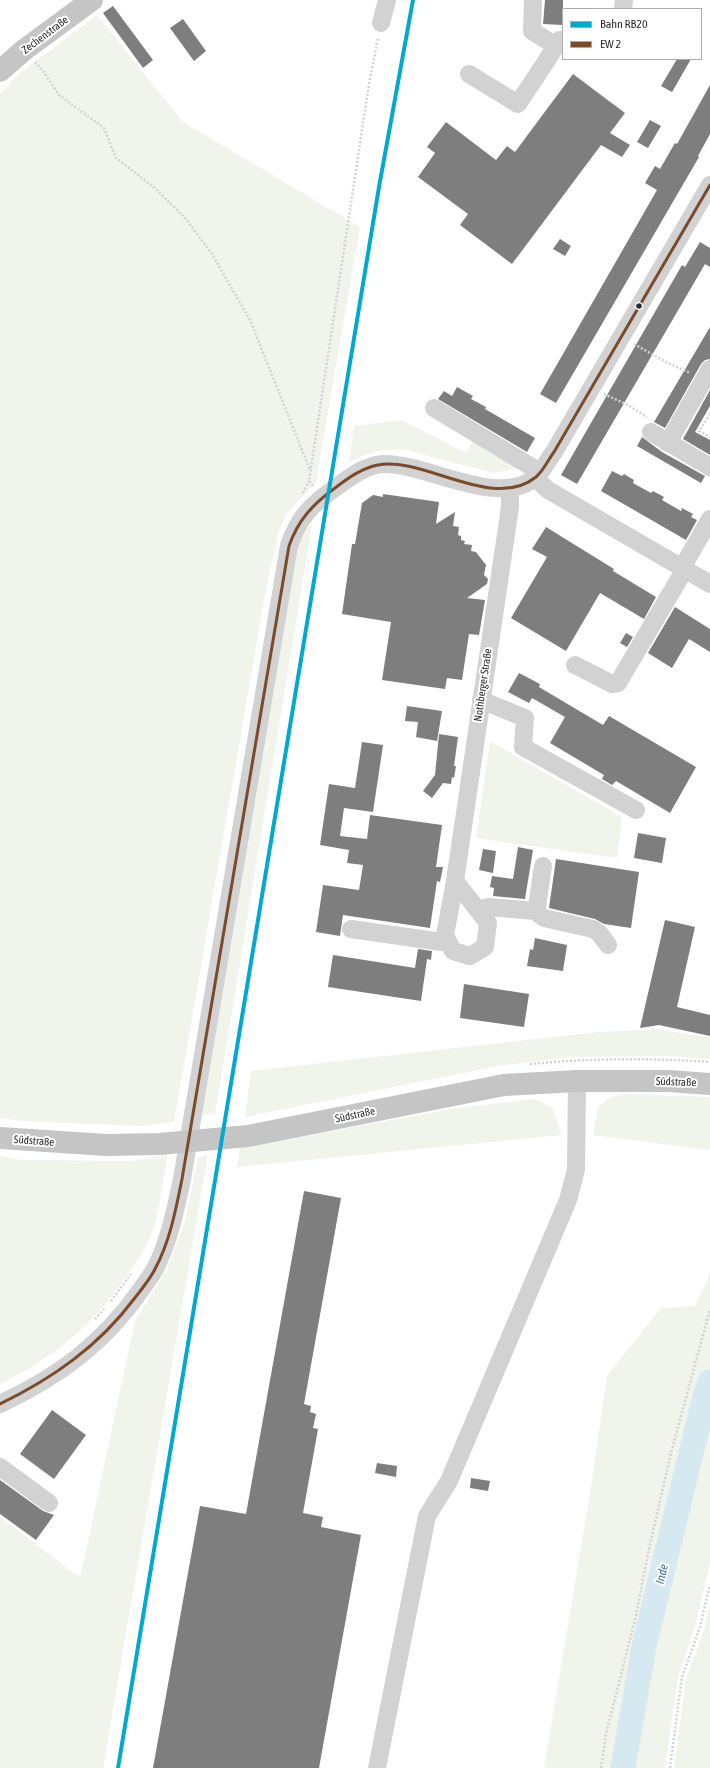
<!DOCTYPE html>
<meta charset="utf-8">
<style>
body{margin:0}
#map{position:relative;width:710px;height:1768px;overflow:hidden;background:#fff;font-family:"Asap Condensed",sans-serif}
canvas{display:block}
.legend{position:absolute;left:562px;top:8px;width:140px;height:52px;box-sizing:border-box;background:#fff;border:1px solid #ababab;margin:0;padding:5px 7px;list-style:none;font-size:12px;color:#2d2d2d}
.legend li{display:flex;align-items:center;gap:8px;height:20px}
.legend b{width:20px;border:1px solid #ababab}
</style>
<div id="map">
<canvas width="710" height="1768"></canvas>
<ul class="legend">
<li><b style="height:5px;background:#00a9ce"></b>Bahn RB20</li>
<li><b style="height:5px;background:#7a4b2a"></b>EW 2</li>
</ul>
</div>
<script>
const g = document.querySelector('canvas').getContext('2d');
g.lineJoin = 'round';
function fill(path, color) { g.fillStyle = color; g.fill(path, 'evenodd'); }
function stroke(path, color, width, dash) { g.strokeStyle = color; g.lineWidth = width; g.lineCap = dash ? 'butt' : 'round'; g.setLineDash(dash || []); g.stroke(path); }
function drawText(font, color, halo, rows, align = 'center') {
  g.font = font + ' "Asap Condensed",sans-serif'; g.lineWidth = 4; g.setLineDash([]); g.textBaseline = 'middle'; g.strokeStyle = halo; g.fillStyle = color; for (const [text, x, y, turn = 0] of rows) {
    g.save(); g.translate(x, y); g.rotate((+turn || 0) * Math.PI / 180); g.textAlign = isNaN(turn) ? turn : align; if (halo) g.strokeText(text, 0, 0); g.fillText(text, 0, 0); g.restore();
  }
}
const green = new Path2D(`
 M97 15 183 122 360 227 316 482 286 514 278 534 267 583 174 1122 141 1126 23 1121 0 1118V94L20 73Z
 M402 420 466 453 473 441 517 468 493 473 407 450C383 448 370 452 349 462L354 426Z
 M312 525 215 1114 200 1115 299 534Z
 M490 741 622 817 617 858 476 838Z
 M657 1029 710 1038V1059L673 1056 569 1057 498 1066 245 1117 251 1071 598 1032Z
 M626 1094 710 1097V1150L593 1135 598 1108 610 1097Z
 M534 1099 552 1107 562 1135 237 1167 240 1148 451 1109Z
 M168 1154C163 1179 161 1207 152 1232 147 1247 137 1261 128 1274 93 1325 55 1357 0 1384V1156L21 1160 133 1161Z
 M208 1154 103 1768H0V1517L80 1578 135 1321 167 1269 185 1221 198 1158Z
 M710 1273V1563L695 1626 678 1677 665 1768H544L591 1487 607 1376 661 1308 695 1306Z
 M710 1601V1768H674L686 1678 704 1630Z`);
const river = new Path2D(`
 M623 1768 644 1646 706 1392 710 1382`);
const building = new Path2D(`
 M545 0H563V25L543 24Z
 M113 6 153 60 143 68 103 13Z
 M183 19 206 51 194 61 170 28Z
 M677 59H691L672 92 661 86Z
 M573 74 625 113 610 133 630 145 622 157 601 145 512 264 460 225 468 214 418 177 435 153 427 147 446 122 496 160 507 146 515 152Z
 M710 85V134L698 156 699 157 556 403 540 394 657 190 645 183 655 166 660 169 675 143 677 144Z
 M650 120 661 126 648 148 637 142Z
 M560 239 571 246 565 256 553 249Z
 M700 242 710 248V267L705 264 577 484 561 475 682 265 685 267Z
 M710 327V359L705 360 701 364 665 428 654 422Z
 M457 387 473 396 471 399 486 407 485 409 535 438 527 452 438 399 444 391 452 396Z
 M710 390V406L695 432 710 440V455L683 439Z
 M642 437 662 452 705 476 701 483 637 446Z
 M612 471 622 476 624 474 634 480 633 483 651 493 653 491 664 497 662 500 681 511 682 508 693 514 691 517 697 520 686 540 601 491Z
 M383 494 439 502 436 524 455 512 453 526 459 527 458 535 461 536V540L465 541 464 544 472 545 471 551 476 552 486 565 484 575 488 579 487 584 467 598 485 600 479 635 469 634 462 680 447 678 445 689 382 680 391 622 342 614 352 544H355L362 503 373 495 383 497Z
 M546 527 614 569 613 571 656 597 644 619 600 593 566 651 511 618 547 557 532 549Z
 M675 607 710 629V652L689 639 672 668 648 653Z
 M626 633 633 637 627 647 620 643Z
 M519 673 540 684 539 687 603 725 609 716 696 767 670 813 616 781 612 785 602 779 604 775 550 743 565 717 532 698 529 703 508 692Z
 M407 706 442 711 437 741 416 737 418 722 405 721Z
 M439 734 458 737 454 766H456L454 778 452 777 451 784 443 783 432 798 423 791 435 775Z
 M362 742 383 745 373 812 344 808 340 836 367 839 370 815 442 825 436 867H443L440 882 437 881 430 928 343 915 340 936 316 932 323 885 359 890 363 865 347 863 349 850 320 845 329 784 355 788Z
 M638 833 666 838 662 863 634 858Z
 M518 847 533 850 525 899 493 896 494 888 490 887 492 876 513 879Z
 M483 849 496 851 493 873 479 870Z
 M556 859 639 872 631 928 604 924 595 919 549 908Z
 M665 920 695 927 677 1007 710 1015V1036L659 1025 640 1028Z
 M535 938 567 945 563 971 527 966 530 949 533 950Z
 M418 949 432 951 431 960 427 959 421 1001 328 987 333 955 415 968Z
 M464 984 529 994 524 1027 460 1018Z
 M304 1191 341 1198 304 1404 311 1406 310 1412 316 1414 313 1428 318 1429 303 1513 323 1517 321 1527 361 1535 319 1768H153L200 1506 246 1514Z
 M52 1410 86 1435 54 1479 20 1454Z
 M377 1463 397 1466 396 1477 375 1473Z
 M471 1478 490 1481 488 1491 470 1488Z
 M0 1480 43 1511 54 1515 36 1540 0 1514Z`);
const path = new Path2D(`
 M35 62 43 71 59 95 104 128 116 158 156 189 186 219 212 254 250 320 310 470
 M634 344 666 362 690 373
 M604 394 628 405 647 417
 M710 414 699 431 710 437
 M313 486 309 481 369 84 378 38
 M303 493 309 481
 M530 1064C590 1058 650 1058 710 1062
 M111 1301 131 1274
 M95 1319 104 1309
 M601 1768 606 1734 636 1616 648 1553 671 1453 710 1309
 M670 1768 682 1677 700 1627 710 1584`);
const minor = new Path2D(`
 M533 0 532 31 556 46
 M623 9 624 0
 M381 23 387 0
 M469 74 518 104 560 40H563
 M434 408 540 472
 M651 432 710 467
 M668 443 710 369
 M535 478 548 490 710 584
 M682 568 710 519
 M575 665 612 684 618 683 685 569
 M481 700 525 718 523 747 636 810
 M455 881 488 923 485 947 470 956 453 951 445 935 455 881 510 507V489
 M478 910 489 907 535 911 537 906 543 866
 M535 911 544 918 593 929 599 933 608 945
 M351 929 449 943
 M0 1404C58 1377 103 1344 140 1291 145 1284 151 1276 155 1269 169 1242 176 1208 182 1179L289 546C298 518 311 505 335 488 349 478 365 465 383 464 427 463 499 509 536 477 543 470 548 460 554 452L710 185
 M0 1467 49 1503
 M377 1768 427 1516 449 1481 568 1200 576 1170 577 1081`);
const major = new Path2D(`
 M0 71 24 50 92 0
 M0 1138 106 1145 159 1144 248 1136 504 1085 577 1081H669L710 1084`);
const bus1 = new Path2D(`
 M0 1404C53 1378 99 1346 134 1299 142 1289 150 1279 155 1269 170 1241 176 1209 182 1179L289 546C298 520 313 504 335 488 348 478 362 468 378 465 424 456 493 512 536 477 544 470 548 460 554 452L710 185`);
const rail1 = new Path2D(`
 M118 1768 379 187 413 0`);
const markers = [
 [639,306,3.5,"#2d2d2d"]
];
const streetNames = [
 ["Zechenstraße",45,35,-37],
 ["Nothberger Straße",483,685,-82],
 ["Südstraße",676,1082,2],
 ["Südstraße",355,1115,-12],
 ["Südstraße",34,1141,4]
];
const waterNames = [
 ["Inde",662,1574,-76]
];
fill(green, '#f0f4eb');
stroke(river, '#d6e9f1', 25);
fill(building, '#7e7e7e');
stroke(path, '#d2d2d2', 2.5, [2, 2]);
stroke(minor, '#d2d2d2', 18);
stroke(major, '#c5c5c5', 22);
stroke(bus1, '#7a4b2a', 3);
stroke(rail1, '#00a9ce', 4);
for (const [x, y, r, color] of markers) { const dot = new Path2D(); dot.arc(x, y, r, 0, 2 * Math.PI); g.fillStyle = color; g.fill(dot); stroke(dot, '#fff', 1.5); }
drawText('11px', '#2d2d2d', '#fff', streetNames);
drawText('italic 12px', '#3b768f', '#fff', waterNames);
</script>
